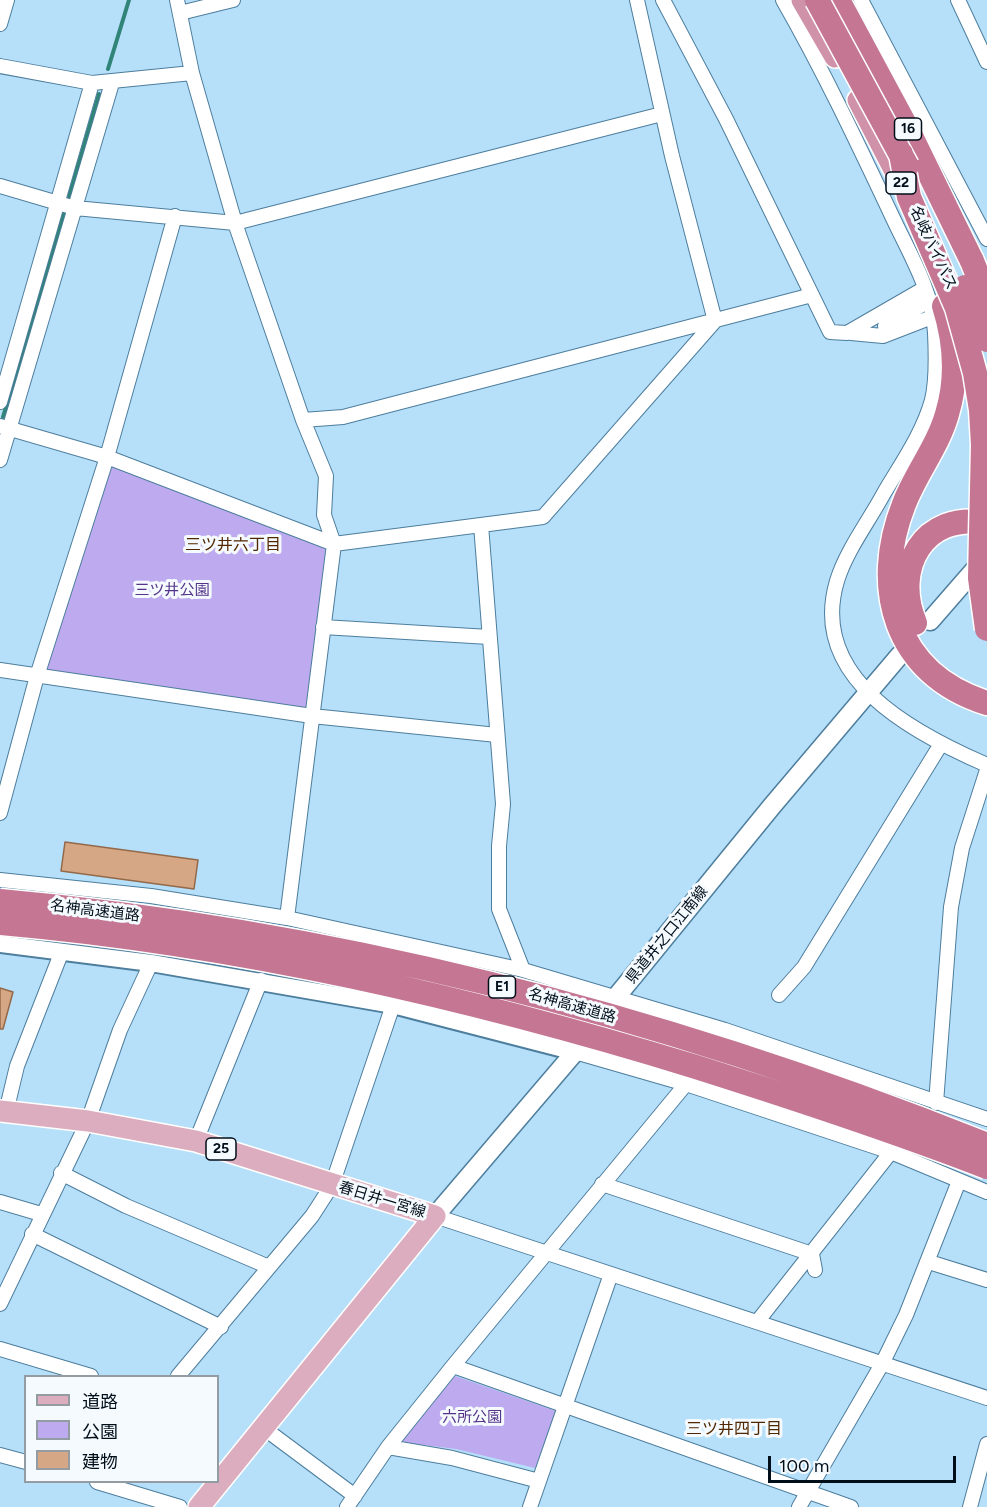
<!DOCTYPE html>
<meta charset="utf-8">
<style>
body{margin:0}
#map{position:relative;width:987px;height:1507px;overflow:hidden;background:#b6dffa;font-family:Figtree,"Noto Sans JP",sans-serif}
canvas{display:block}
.legend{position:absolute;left:24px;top:1375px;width:195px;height:108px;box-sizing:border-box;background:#f5fafe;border:2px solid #939ca3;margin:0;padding:8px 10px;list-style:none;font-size:18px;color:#000e1a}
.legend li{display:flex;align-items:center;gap:12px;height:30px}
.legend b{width:30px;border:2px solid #939ca3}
.scale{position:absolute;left:768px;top:1456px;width:188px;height:27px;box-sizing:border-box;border:3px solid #000e1a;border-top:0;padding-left:8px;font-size:18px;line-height:21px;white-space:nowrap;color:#000e1a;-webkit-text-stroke:4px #f5fafe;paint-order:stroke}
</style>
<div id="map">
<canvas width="987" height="1507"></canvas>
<ul class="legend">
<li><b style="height:8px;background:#dcadbe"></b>道路</li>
<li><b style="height:16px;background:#beaaef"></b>公園</li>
<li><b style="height:16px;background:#d5a785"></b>建物</li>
</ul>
<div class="scale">100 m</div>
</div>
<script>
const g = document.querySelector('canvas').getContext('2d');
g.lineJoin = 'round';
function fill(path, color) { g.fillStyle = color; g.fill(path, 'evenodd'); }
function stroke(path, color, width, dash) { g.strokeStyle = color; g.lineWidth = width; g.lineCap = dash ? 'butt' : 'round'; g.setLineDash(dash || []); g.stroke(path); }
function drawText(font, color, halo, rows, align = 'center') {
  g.font = font + ' Figtree,"Noto Sans JP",sans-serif'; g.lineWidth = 6; g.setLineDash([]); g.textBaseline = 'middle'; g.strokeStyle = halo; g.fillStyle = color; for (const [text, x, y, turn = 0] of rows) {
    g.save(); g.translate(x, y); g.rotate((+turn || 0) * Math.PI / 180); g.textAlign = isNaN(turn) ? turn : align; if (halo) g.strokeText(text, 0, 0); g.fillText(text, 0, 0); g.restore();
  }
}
const green = new Path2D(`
 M107 457 334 544 312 716 37 676Z
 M455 1376 556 1411 535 1468 456 1449 400 1442Z`);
const stream = new Path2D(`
 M108 69 129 0
 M69 197 99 94
 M3 417 64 214`);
const building = new Path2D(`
 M65 842 198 860 194 889 61 871Z
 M0 988 13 992 3 1029H0Z`);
const minor = new Path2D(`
 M177 0 192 73 235 223 303 420 326 476 324 515 334 544 287 918
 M663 0 726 119 830 332 847 333 925 288
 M783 0C823 70 857 142 891 214 908 251 933 291 935 333 936 354 937 380 932 400 923 433 901 464 884 493 869 521 846 551 837 581 808 678 913 733 987 765
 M861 0 987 239
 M958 0 987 62
 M180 13 233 0
 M0 24 7 0
 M0 66 92 83 192 73
 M0 186 75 208 235 223 662 114
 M885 326 922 305
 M851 333 883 336 932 317
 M0 402 92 83
 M303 420 343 417 812 295
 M0 426 107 457 334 544 543 517 715 321 672 156 637 0
 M0 460 112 83
 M481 525 503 804 499 846V909L523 970
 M323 627 489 637
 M0 670 312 716 497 735
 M0 813 37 676 107 457 175 216
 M0 880 151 896 287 918 523 970 725 1030 987 1119
 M779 995 804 967 941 744
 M575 1052 686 1084 891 1152 987 1192
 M936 1103 951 907 962 848 987 770
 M6 1112 17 1066 62 951
 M196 1141 261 980
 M61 1173 126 1206 269 1267
 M602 1184 812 1254 815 1270
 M0 1202 41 1214
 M435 1216 987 1398
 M32 1234 221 1327
 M929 1262 987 1280
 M0 1304 88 1121 120 1030 151 963
 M757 1322 891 1152
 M0 1349 91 1376
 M453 1366 851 1507
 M178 1376 312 1216 332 1185 393 1005
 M265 1429 355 1496
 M388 1447 452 1458 539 1481
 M0 1455 26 1462
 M97 1482 180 1507
 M347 1507 388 1447 453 1366 686 1084
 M530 1507 611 1274
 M799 1507 882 1364 906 1315 959 1181
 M970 1507 987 1444`);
const tertiary = new Path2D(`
 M0 944 151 963 393 1005 575 1052`);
const secondary = new Path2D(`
 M930 621 984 559
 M435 1216 575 1052 617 996 772 806 900 655`);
const primary = new Path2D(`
 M0 1111 88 1121 196 1141 435 1216 199 1507`);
const trunk = new Path2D(`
 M802 0 835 57
 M858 100 903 187`);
const motorway = new Path2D(`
 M838 0 908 130 972 261
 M944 306C955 341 958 378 947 414 938 446 916 473 904 504 871 587 894 674 987 703
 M915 623C892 569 923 511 987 523`);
const motorwayBridge = new Path2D(`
 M817 0 907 166
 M901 154 909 197 957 308 975 373 981 410 983 445 980 578 987 629
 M972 261 987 298
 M965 287 987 340
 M0 901C338 931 672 1019 987 1145
 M0 923C238 944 468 997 696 1067 794 1098 892 1130 987 1167`);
const shields = [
 [908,129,27],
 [901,183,30],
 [502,987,27],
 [221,1149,30]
];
const shieldNames = [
 ["16",908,129],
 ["22",901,183],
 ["E1",502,987],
 ["25",221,1149]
];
const streetNames = [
 ["名岐バイパス",933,248,65],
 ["名神高速道路",95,911,7],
 ["県道井之口江南線",667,935,-51],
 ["名神高速道路",572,1006,16],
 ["春日井一宮線",382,1200,17]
];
const parkNames = [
 ["三ツ井公園",172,591],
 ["六所公園",472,1418]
];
const neighbourhoodNames = [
 ["三ツ井六丁目",233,545],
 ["三ツ井四丁目",734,1429]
];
fill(green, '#beaaef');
stroke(stream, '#308478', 4);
fill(building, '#d5a785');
stroke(building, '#946949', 1.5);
stroke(minor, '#4d7e9d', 16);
stroke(tertiary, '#4d7e9d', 20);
stroke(secondary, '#4d7e9d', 21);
stroke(primary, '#fff', 24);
stroke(trunk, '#fff', 24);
stroke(motorway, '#fff', 27);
stroke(minor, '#fff', 14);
stroke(tertiary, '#fff', 16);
stroke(secondary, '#fff', 18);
stroke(primary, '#dcadbe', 21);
stroke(trunk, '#d092a8', 21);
stroke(motorway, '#c47692', 24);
stroke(motorwayBridge, '#fff', 27, []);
stroke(motorwayBridge, '#c47692', 24);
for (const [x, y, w] of shields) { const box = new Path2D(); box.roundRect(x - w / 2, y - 11, w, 22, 4.5); g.fillStyle = '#f5fafe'; g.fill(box); stroke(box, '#000e1a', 1.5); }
drawText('bold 14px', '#000e1a', null, shieldNames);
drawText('15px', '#000e1a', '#f5fafe', streetNames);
drawText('15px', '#543389', '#f5fafe', parkNames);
drawText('16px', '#512700', '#f5fafe', neighbourhoodNames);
</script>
